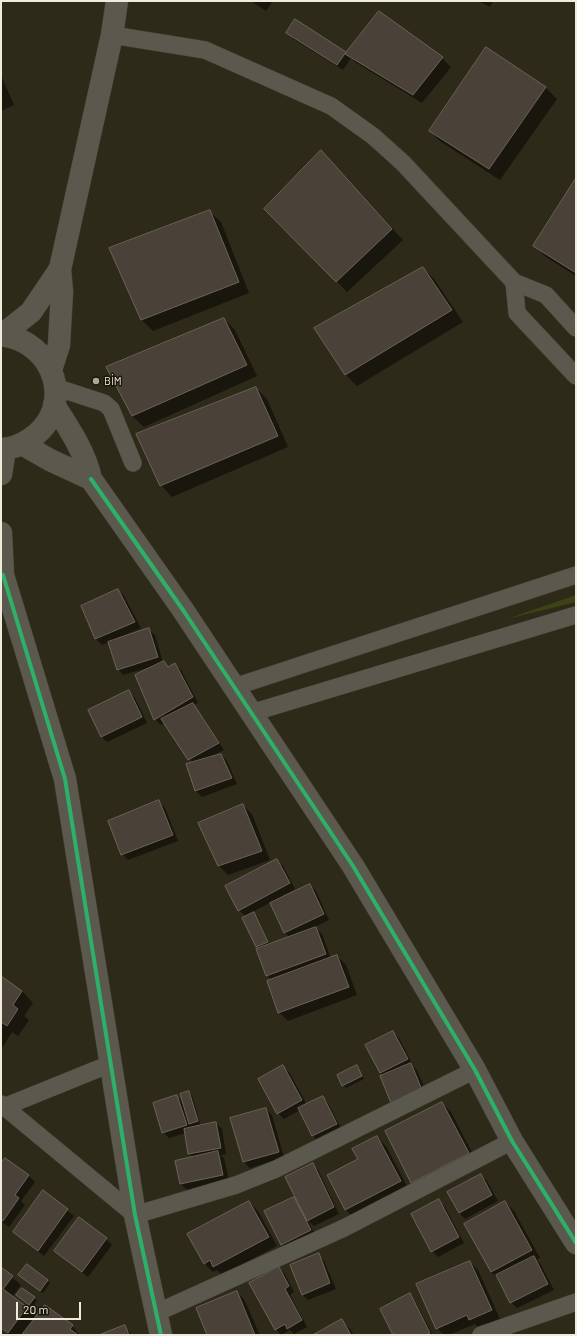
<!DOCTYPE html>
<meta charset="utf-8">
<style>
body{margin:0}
#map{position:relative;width:577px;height:1336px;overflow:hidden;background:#2e2a19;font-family:Barlow,sans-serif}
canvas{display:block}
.frame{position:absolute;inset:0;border:2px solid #f0ecdb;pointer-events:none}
.scale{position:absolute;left:16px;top:1302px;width:65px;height:18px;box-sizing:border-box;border:2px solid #f0ecdb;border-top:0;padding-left:5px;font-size:12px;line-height:14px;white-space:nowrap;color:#f0ecdb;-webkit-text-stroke:3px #1a170b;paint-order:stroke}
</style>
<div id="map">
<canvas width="577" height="1336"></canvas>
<div class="frame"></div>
<div class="scale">20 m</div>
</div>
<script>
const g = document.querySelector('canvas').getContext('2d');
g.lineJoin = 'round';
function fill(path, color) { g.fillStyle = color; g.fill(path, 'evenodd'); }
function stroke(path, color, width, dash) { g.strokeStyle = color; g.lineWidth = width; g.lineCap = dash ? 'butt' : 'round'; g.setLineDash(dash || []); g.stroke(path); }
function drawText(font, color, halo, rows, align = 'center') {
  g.font = font + ' Barlow,sans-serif'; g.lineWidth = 3; g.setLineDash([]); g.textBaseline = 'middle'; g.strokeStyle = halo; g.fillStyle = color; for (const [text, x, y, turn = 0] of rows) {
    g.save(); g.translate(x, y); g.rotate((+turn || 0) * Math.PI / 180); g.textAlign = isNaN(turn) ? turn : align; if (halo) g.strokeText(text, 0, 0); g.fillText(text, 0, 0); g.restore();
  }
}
const green = new Path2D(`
 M576 595V602L507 619Z`);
const shadow = new Path2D(`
 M251 1H273L266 11Z
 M479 1H493L490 7Z
 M288 33 346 54 442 58 451 67 422 103 355 62 351 58 343 70 293 39Z
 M486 48 546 88 557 99 500 180 441 142 430 131Z
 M1 75 14 105 1 111Z
 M332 163 403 240 347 292 266 209Z
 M576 180V276L546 257 535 246Z
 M209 211 221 222 249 293 153 331 142 320 110 249Z
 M423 268 434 279 463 322 357 386 346 375 315 328Z
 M224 319 235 330 257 376 144 427 132 416Z
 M256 388 267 399 288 447 172 497 161 485Z
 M118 590 124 596 141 628 115 639 116 640 149 630 155 635 163 662 169 668 175 665 181 670 198 703 194 705 198 710 224 750 209 758 221 755 227 761 237 784 202 797 196 791 187 765 193 763 165 723 161 725 155 719 153 666 123 675 118 669 109 642 102 645 96 639 82 607Z
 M129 692 135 698 147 723 107 742 101 736Z
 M159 802 165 808 178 841 128 860 122 854Z
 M243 805 252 814 270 860 228 875 219 866 200 823Z
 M277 860 283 866 295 889 282 896 283 898 310 885 316 891 329 920 315 927 322 934 331 959 337 956 346 965 357 995 288 1021 279 1012 272 980 267 975 259 949 257 946 246 917 239 910ZM271 902 284 932 290 938 270 945 257 916 254 913 249 916V914Z
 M1 978 22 991 33 1003 24 1016 29 1020 18 1036 12 1032 2 1048 1 1047Z
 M393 1032 399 1038 413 1065H412L417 1070 428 1096 383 1076 380 1073 367 1046Z
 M283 1067 289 1072 307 1105 322 1097 328 1103 342 1130 319 1142 313 1136 300 1110 284 1119 278 1113Z
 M356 1067 364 1079 346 1088 343 1085Z
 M189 1092 192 1095 200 1124 192 1127V1128L216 1123 222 1129 226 1154 221 1155 224 1158 229 1180 187 1190 181 1184 193 1158 189 1153 186 1133 169 1138 163 1132 177 1096 183 1102Z
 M442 1103 451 1112 477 1162 421 1191 412 1183 386 1132Z
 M266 1109 272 1115 284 1157 250 1168 244 1162 231 1119Z
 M377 1137 386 1146 409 1190 355 1219 346 1210 328 1176 359 1160Z
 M5 1159 29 1176 35 1182 21 1201 25 1205 9 1227 1 1221V1165Z
 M312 1164 318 1170 339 1214 314 1226 308 1221 316 1236 287 1250 282 1245 294 1198 299 1203Z
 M481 1175 487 1181 498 1201 465 1219 459 1213Z
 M43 1192 74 1216 44 1256 14 1232Z
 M439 1201 445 1207 464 1243 438 1257 432 1251Z
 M249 1202 258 1211 277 1246 222 1275 217 1270 213 1272 204 1263Z
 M505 1202 514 1211 540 1258 537 1260 540 1263 554 1290 517 1308 511 1302 500 1280 491 1272Z
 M106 1239 112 1245 88 1277 55 1251Z
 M318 1255 324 1261 336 1289 308 1300 302 1294Z
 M470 1262 478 1270 500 1319 479 1328 475 1324 449 1335H444L437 1328Z
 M1 1268 21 1285 12 1297 27 1308 36 1318 72 1326 80 1335H9L1 1329Z
 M279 1268 285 1274 294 1292 290 1295 307 1327 294 1334 290 1330 281 1335 276 1329Z
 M22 1278 48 1281 50 1283 43 1293Z
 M237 1292 245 1301 260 1335H208Z
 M410 1295 415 1301 433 1335H394Z
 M20 1298H34L37 1301 32 1307Z
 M341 1320 350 1329 354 1335H315Z
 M124 1326 132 1335H102Z`);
const building = new Path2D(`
 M379 11 443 57 413 95 345 54Z
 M295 19 346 52 337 65 286 33Z
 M486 47 546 87 489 169 429 131Z
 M321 150 392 229 336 282 264 209Z
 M576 178V273L533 246Z
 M210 210 239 282 141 320 109 248Z
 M423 267 452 310 345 375 314 328Z
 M224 318 247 365 132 416 106 367Z
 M256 387 278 436 160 486 136 434Z
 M118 589 135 622 95 639 81 606Z
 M149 628 158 657 117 670 108 642Z
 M164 661 168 667 175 663 193 697 154 720 135 675Z
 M129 690 142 717 101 737 88 710Z
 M193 703 219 743 188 760 161 719Z
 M221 754 232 778 195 791 186 764Z
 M159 800 173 835 121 855 108 821Z
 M243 804 262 851 218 866 198 823Z
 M277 859 290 883 238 911 225 886Z
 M310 884 324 914 284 933 270 903Z
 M254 912 268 942 256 947 242 918Z
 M316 927 326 954 266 976 256 949Z
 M337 955 349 987 278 1013 267 981Z
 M1 976 22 991 13 1005 18 1009 7 1026 1 1022Z
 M393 1031 408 1059 380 1073 365 1045Z
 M411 1063 422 1090 391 1103 380 1076Z
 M283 1065 302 1100 277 1114 258 1079Z
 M357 1065 362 1076 342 1086 337 1075Z
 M189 1091 198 1121 189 1124 180 1094Z
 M177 1095 187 1125 162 1133 153 1103Z
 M323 1096 337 1124 312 1136 298 1108Z
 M442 1102 469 1153 411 1183 385 1131Z
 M266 1108 279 1152 243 1162 230 1118Z
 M216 1122 221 1148 188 1154 184 1129Z
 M377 1136 401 1181 345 1210 327 1175 358 1159 352 1149Z
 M218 1151 223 1175 180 1184 175 1161Z
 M5 1158 29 1175 15 1195 19 1198 3 1221 1 1220V1163Z
 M313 1163 334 1207 307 1221 285 1177Z
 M481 1174 492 1195 459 1213 447 1192Z
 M43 1190 68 1209 38 1251 13 1232Z
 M294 1197 311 1230 281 1245 264 1211Z
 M439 1199 459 1237 431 1252 411 1214Z
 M249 1201 269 1237 213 1267 210 1260 204 1264 187 1234Z
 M505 1201 532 1250 491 1272 464 1224Z
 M79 1217 107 1238 82 1272 54 1251Z
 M319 1253 330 1283 302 1295 290 1265Z
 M534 1256 548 1284 510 1303 496 1275Z
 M470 1261 492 1310 469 1320 467 1315 436 1329 416 1284Z
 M27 1264 48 1280 40 1291 18 1275Z
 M1 1267 13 1276 3 1289 27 1307 8 1333 1 1328Z
 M279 1267 289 1286 285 1289 302 1320 287 1329 285 1324 275 1330 249 1283Z
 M22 1288 35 1297 29 1305 16 1295Z
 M237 1291 255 1335H207L196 1308Z
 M410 1293 430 1333 425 1335H393L380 1309Z
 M45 1305 73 1325 70 1329 78 1335H22Z
 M342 1319 351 1335H313Z
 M125 1325 129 1335H99Z`);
const minor = new Path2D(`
 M112 35 205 50 331 106 373 136 403 163 514 282
 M576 328 546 295 514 282 517 313 576 376
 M55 387 104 403 111 409 133 463
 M234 687 576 575
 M251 713 576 615
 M1 1104 135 1215 236 1185 276 1169 475 1070
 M4 1107 110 1064
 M156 1313 344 1228 512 1141
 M481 1335 576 1302`);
const tertiary = new Path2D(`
 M60 269 112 35 117 1
 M1 335C55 341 77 408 30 439 21 445 12 449 1 449
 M2 335 31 312 60 269 62 292 59 345 51 370
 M22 444 50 460 91 479C85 452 69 428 54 405
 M1 474 5 449
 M91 479 183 610 353 866 475 1070 512 1141 576 1243
 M1 533 3 575 1 571
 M3 575 65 779 135 1215 161 1335`);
const cycleway = new Path2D(`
 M91 479 183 610 353 866 475 1070 512 1141 576 1243
 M3 575 65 779 135 1215 161 1335`);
const markers = [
 [96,381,4,"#aca897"]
];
const poiNames = [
 ["BİM",104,381]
];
fill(green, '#3c4314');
fill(shadow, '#0007');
fill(building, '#4a4238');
stroke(building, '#6c6359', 1);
stroke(minor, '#4a4639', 18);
stroke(tertiary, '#4a4639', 23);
stroke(minor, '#5b594d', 17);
stroke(tertiary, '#5b594d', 22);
stroke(cycleway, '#2db169', 4);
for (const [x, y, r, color] of markers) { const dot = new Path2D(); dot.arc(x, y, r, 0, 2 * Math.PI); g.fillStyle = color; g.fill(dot); stroke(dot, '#1a170b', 1.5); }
drawText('11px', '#f0ecdb', '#1a170b', poiNames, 'left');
</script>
